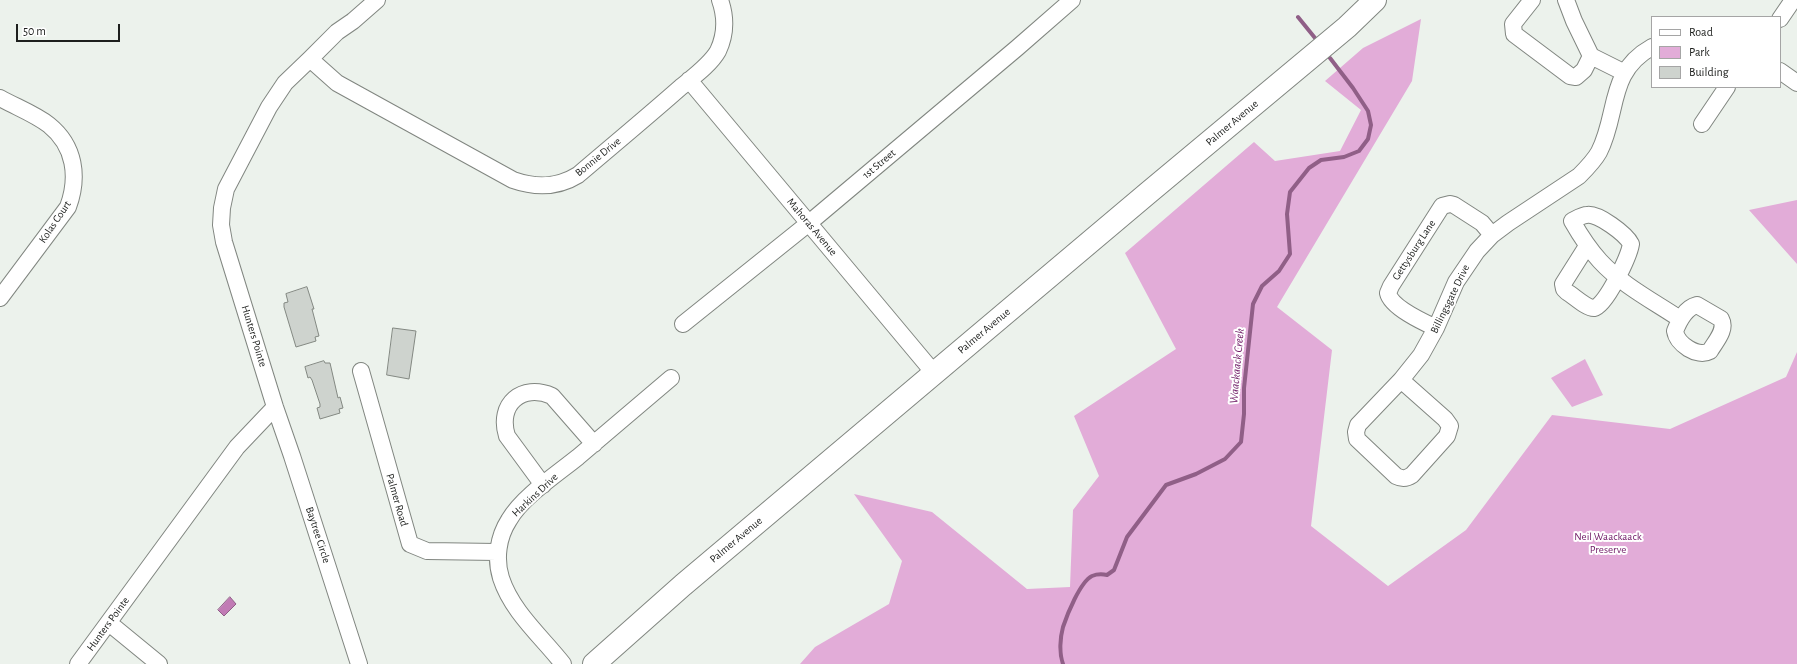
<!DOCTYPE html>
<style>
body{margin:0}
#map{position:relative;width:1797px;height:664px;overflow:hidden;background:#ecf2ec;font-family:"Alegreya Sans",sans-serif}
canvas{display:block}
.legend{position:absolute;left:1651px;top:16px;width:130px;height:72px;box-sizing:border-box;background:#fff;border:1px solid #a5a5a5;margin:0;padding:5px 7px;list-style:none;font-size:12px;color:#1d1f1d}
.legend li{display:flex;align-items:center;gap:8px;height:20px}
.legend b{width:20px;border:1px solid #a5a5a5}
.scale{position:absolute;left:16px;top:24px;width:104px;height:18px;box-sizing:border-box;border:2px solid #1d1f1d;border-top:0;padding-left:5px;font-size:12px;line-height:14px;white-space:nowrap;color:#1d1f1d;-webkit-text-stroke:3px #fff;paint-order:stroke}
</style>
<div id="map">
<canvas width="1797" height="664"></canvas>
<ul class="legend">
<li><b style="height:5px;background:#fff"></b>Road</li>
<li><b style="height:11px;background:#e2acd8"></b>Park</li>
<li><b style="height:11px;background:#ced3ce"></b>Building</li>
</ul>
<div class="scale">50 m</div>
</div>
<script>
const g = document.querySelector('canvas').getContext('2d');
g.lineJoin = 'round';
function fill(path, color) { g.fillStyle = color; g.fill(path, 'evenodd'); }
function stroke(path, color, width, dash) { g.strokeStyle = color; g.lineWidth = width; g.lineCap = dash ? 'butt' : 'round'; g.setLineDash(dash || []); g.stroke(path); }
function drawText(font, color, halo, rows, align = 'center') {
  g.font = font + ' "Alegreya Sans",sans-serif'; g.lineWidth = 4; g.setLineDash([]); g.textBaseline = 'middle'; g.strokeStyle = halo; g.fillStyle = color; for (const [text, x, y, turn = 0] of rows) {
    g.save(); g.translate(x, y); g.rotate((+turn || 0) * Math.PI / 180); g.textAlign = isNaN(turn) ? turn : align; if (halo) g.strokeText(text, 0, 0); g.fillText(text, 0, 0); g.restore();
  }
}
const green = new Path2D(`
 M1421 19 1412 81 1277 307 1332 350 1311 526 1388 586 1466 530 1552 415 1670 429 1786 377 1797 352V664H800L815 647 889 604 902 561 854 494 932 512 1027 589 1070 587 1073 510 1099 476 1074 416 1176 349 1125 253 1254 142 1275 161 1340 151 1361 110 1325 81 1363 48Z
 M1797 200V264L1749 210Z
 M1585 359 1603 395 1572 407 1551 378Z`);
const water = new Path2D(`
 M230 597 236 604 224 616 218 610Z`);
const stream = new Path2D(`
 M1298 17 1315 38
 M1063 664C1059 653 1060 638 1063 627 1067 615 1080 582 1092 576 1097 574 1102 574 1107 575L1114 570 1127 537 1166 485 1196 474 1225 459 1241 442 1244 414V388L1253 304 1262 286 1279 271 1290 254 1287 214 1290 192 1309 168 1321 160 1344 157 1359 151 1368 139 1371 125 1368 111 1353 88 1330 58`);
const building = new Path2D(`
 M307 287 314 309H312L319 336 315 337 316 341 296 347 284 307V303L288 302 286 294Z
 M393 328 416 331 409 379 387 375Z
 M324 361 325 363H330L338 398 340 397 343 408 339 409 340 413 320 419 317 408 320 407V404L312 380 310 377 308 378 305 367Z`);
const street = new Path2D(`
 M1532 0 1513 24 1514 34 1570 76 1576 77 1584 70 1591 56
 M1566 0 1574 21 1591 56 1623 72
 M1780 19 1793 0
 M310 59 337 83 513 180C536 188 557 188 578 175 612 146 647 117 681 87 693 77 710 65 718 51 726 34 726 17 720 0
 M1780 71 1797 83
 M689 80 934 373
 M0 98C16 107 35 114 49 125 75 146 79 177 68 207L0 298
 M1702 124 1727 87
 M1587 246 1563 284 1564 289 1567 292C1574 296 1586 308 1594 308 1606 306 1629 256 1631 244 1626 234 1598 213 1587 215 1582 215 1576 219 1572 221 1580 235 1589 249 1600 261 1622 285 1653 301 1680 319
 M1697 305 1721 319C1727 330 1715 342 1710 351 1697 358 1677 344 1675 331 1679 321 1685 308 1697 305Z
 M683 324 809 223 1017 48 1072 0
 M1436 328C1423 322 1391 307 1388 293L1391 286 1442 206 1450 204 1454 205 1482 223 1492 235
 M361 371 410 544 427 551 497 552
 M1401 380 1445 419 1450 426 1447 436 1412 475C1406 479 1402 479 1396 476L1357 439 1356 432 1358 425 1401 380 1421 355 1436 328 1456 282 1477 251 1492 235 1508 223 1579 176C1587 168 1594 161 1599 152 1619 113 1607 72 1652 47
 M543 485 507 436C497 404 522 383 552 396L594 444
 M109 623 159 664
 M78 664 237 447 275 407
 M359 664 292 456 275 407 224 242 221 225 222 208 226 189 269 107 285 83 310 59 337 32 353 21 377 0
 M563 664C542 637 512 612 501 578 495 559 498 537 509 520 522 497 557 474 578 457 609 431 640 404 671 378`);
const secondary = new Path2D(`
 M594 664 683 585 1148 193 1347 27 1375 0`);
const streetNames = [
 ["Palmer Avenue",1232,123,-40],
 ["Bonnie Drive",598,157,-39],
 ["1st Street",879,164,-40],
 ["Kolas Court",55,222,-56],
 ["Mahoras Avenue",812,227,50],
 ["Gettysburg Lane",1414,250,-57],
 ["Billingsgate Drive",1450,299,-64],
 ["Palmer Avenue",984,331,-40],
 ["Hunters Pointe",254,336,73],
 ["Harkins Drive",535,495,-43],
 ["Palmer Road",397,500,74],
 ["Baytree Circle",318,535,72],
 ["Palmer Avenue",736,540,-40],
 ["Hunters Pointe",108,624,-54]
];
const parkNames = [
 ["Neil Waackaack",1608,537],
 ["Preserve",1608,550]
];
const waterNames = [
 ["Waackaack Creek",1237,366,-85]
];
fill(green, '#e2acd8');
fill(water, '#c17bb5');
stroke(water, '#905f87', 1);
stroke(stream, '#905f87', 4);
fill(building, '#ced3ce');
stroke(building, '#838882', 1);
stroke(street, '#818680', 18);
stroke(secondary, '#818680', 24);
stroke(street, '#fff', 16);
stroke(secondary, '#fff', 22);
drawText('11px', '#1d1f1d', '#fff', streetNames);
drawText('11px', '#73206a', '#fff', parkNames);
drawText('italic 12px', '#701d67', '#fff', waterNames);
</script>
